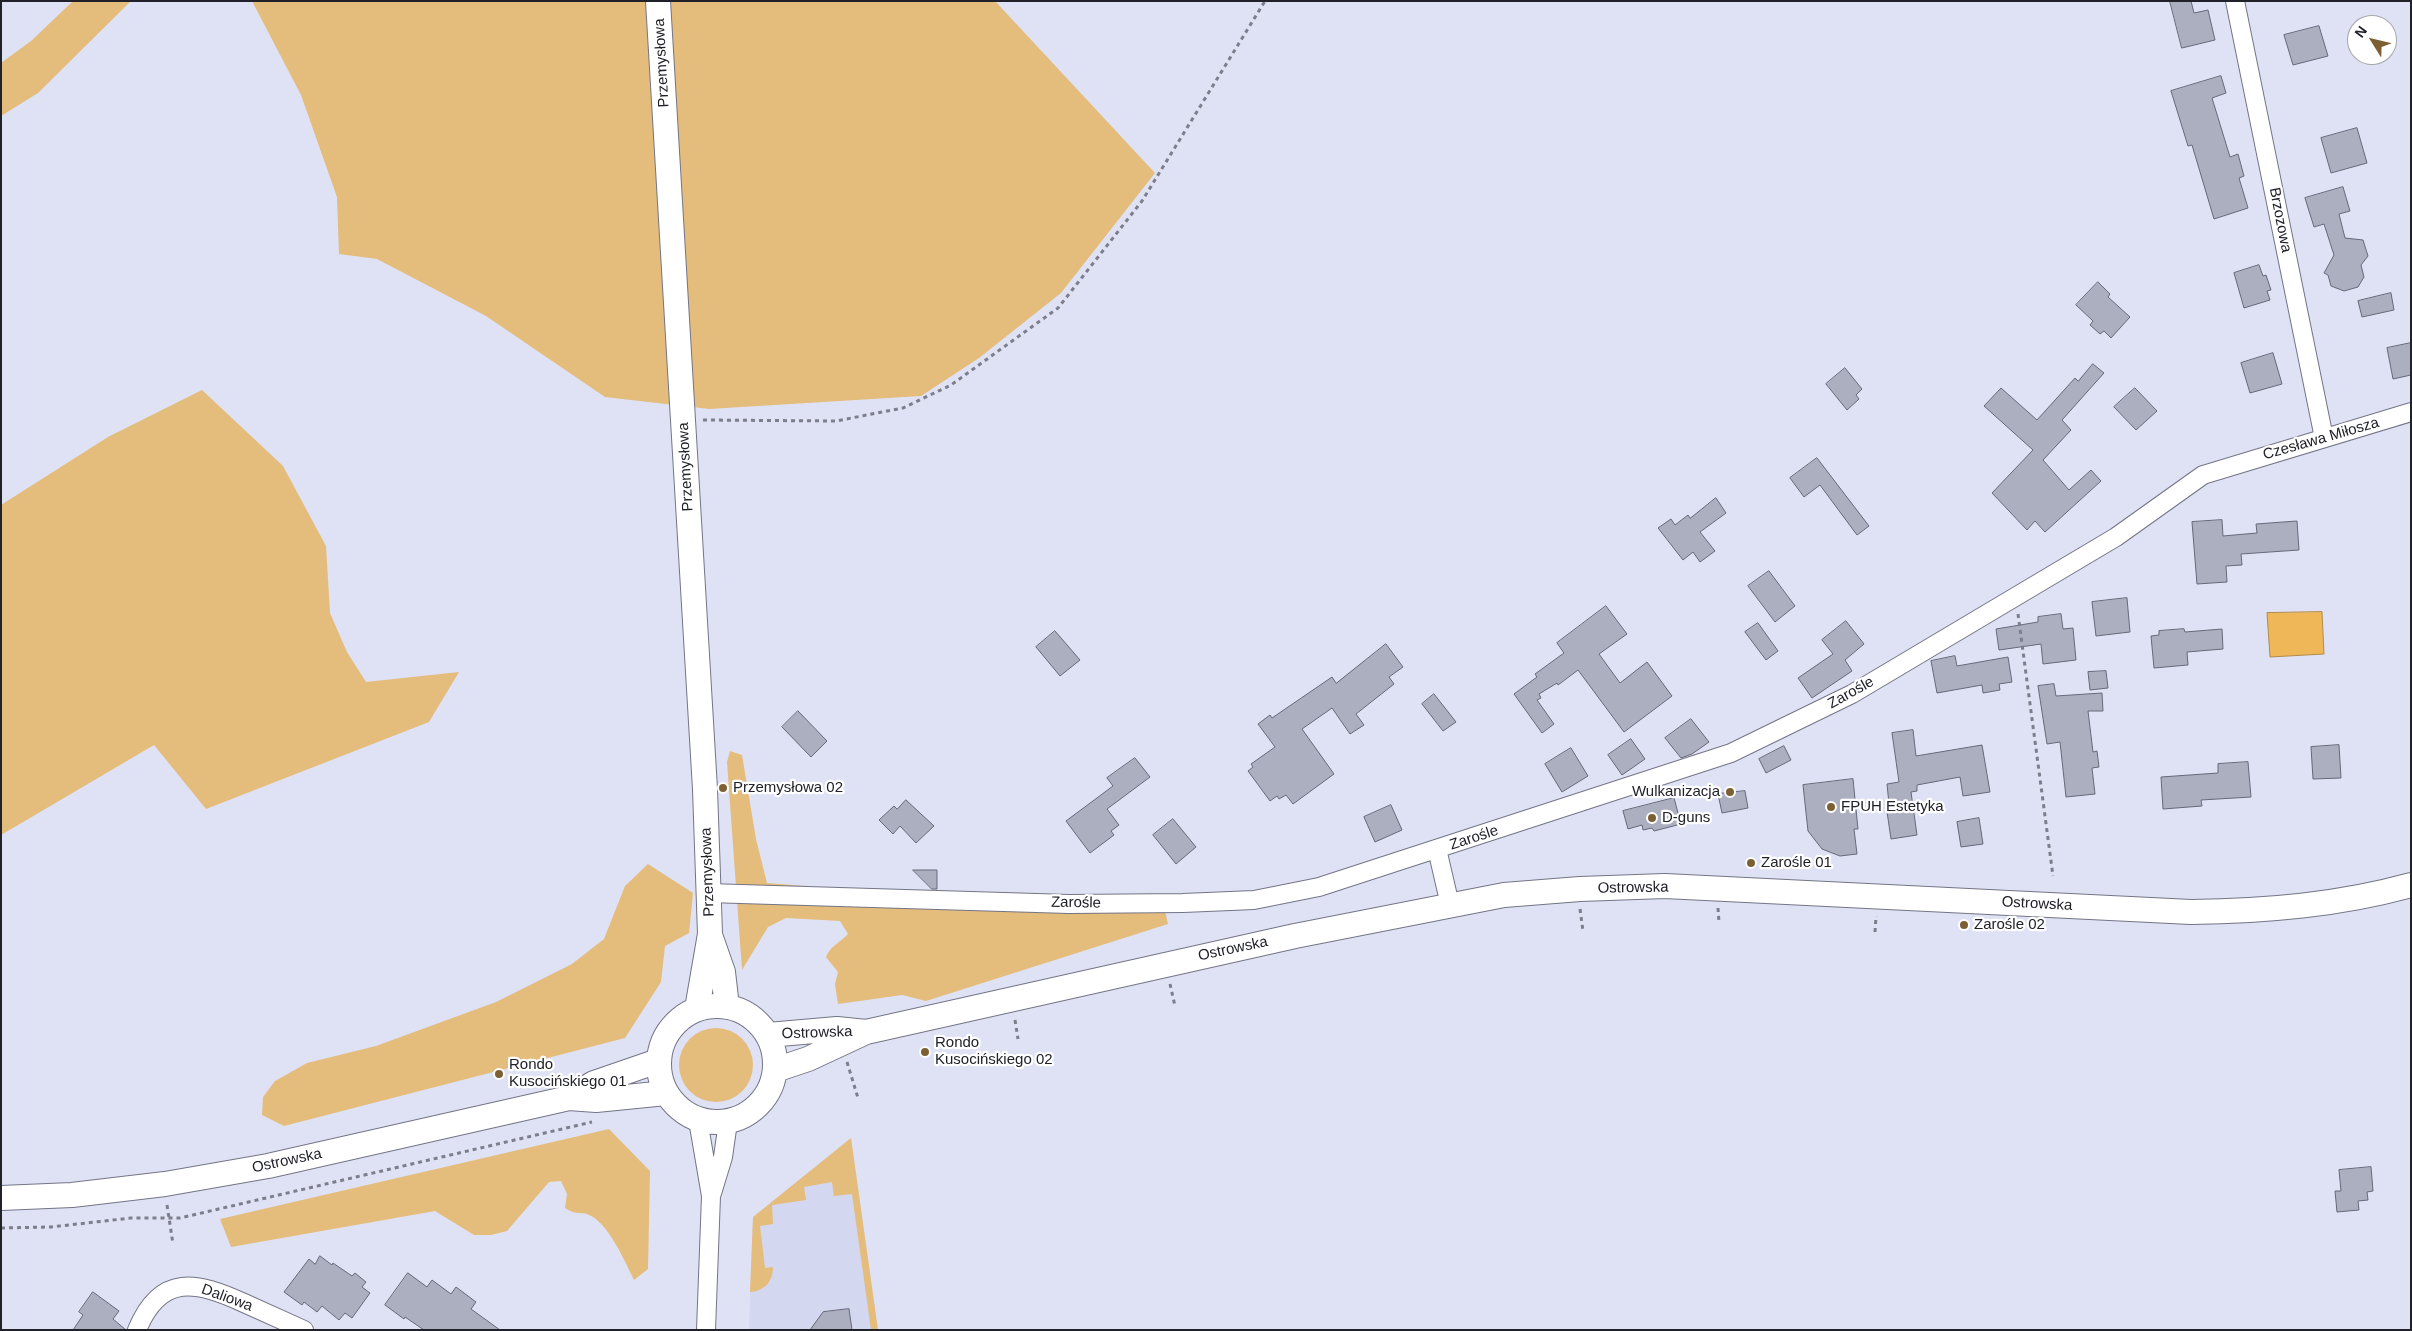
<!DOCTYPE html>
<meta charset="utf-8">
<style>
body{margin:0}
#map{position:relative;width:2412px;height:1331px;overflow:hidden;background:#dfe2f4;font-family:Arial,sans-serif}
canvas{display:block}
.frame{position:absolute;inset:0;border:2px solid #212229;pointer-events:none}
.north{position:absolute;left:2347px;top:15px;width:50px;height:50px;box-sizing:border-box;background:#fff;border:1px solid #a6a7a9;border-radius:50%;rotate:306deg;font-size:14px;font-weight:700;line-height:20px;text-align:center;color:#212229}
.north::after{content:'';display:block;margin:auto;width:18px;height:22px;background:#7c6033;clip-path:polygon(50% 0,100% 100%,50% 72%,0 100%)}
</style>
<div id="map">
<canvas width="2412" height="1331"></canvas>
<div class="frame"></div>
<div class="north">N</div>
</div>
<script>
const g = document.querySelector('canvas').getContext('2d');
g.lineJoin = 'round';
function fill(path, color) { g.fillStyle = color; g.fill(path, 'evenodd'); }
function stroke(path, color, width, dash) { g.strokeStyle = color; g.lineWidth = width; g.lineCap = dash ? 'butt' : 'round'; g.setLineDash(dash || []); g.stroke(path); }
function drawText(font, color, halo, rows, align = 'center') {
  g.font = font + ' Arial,sans-serif'; g.lineWidth = 4.5; g.setLineDash([]); g.textBaseline = 'middle'; g.strokeStyle = halo; g.fillStyle = color; for (const [text, x, y, turn = 0] of rows) {
    g.save(); g.translate(x, y); g.rotate((+turn || 0) * Math.PI / 180); g.textAlign = isNaN(turn) ? turn : align; if (halo) g.strokeText(text, 0, 0); g.fillText(text, 0, 0); g.restore();
  }
}
const built = new Path2D(`
 M851 1138 878 1330H749L753 1217Z`);
const green = new Path2D(`
 M73 1H131L38 93 1 116V63L31 41Z
 M252 1H995L1155 173 1061 293 979 358 921 396 709 409 605 397 486 316 377 259 339 254 337 197 301 95Z
 M202 390 283 466 326 546 330 613 347 652 366 682 459 672 429 722 206 809 154 745 1 835V505L108 437Z
 M730 751 742 755 756 839 767 883 805 886 847 898 1164 906 1168 924 926 1001 902 995 838 1004 835 984 838 972 826 957C831 945 840 943 848 934L840 921 786 918 768 927 742 970 727 762Z
 M648 864 693 893 689 933 665 946 661 982 625 1038 284 1126 262 1115 263 1097 275 1081 307 1063 376 1046 496 1002 572 964 604 939 625 886Z
 M679 1065a37 37 0 1 1 74 0a37 37 0 1 1-74 0Z
 M609 1129 650 1171 648 1269 634 1280C625 1262 608 1221 587 1214 576 1211 578 1216 565 1208L567 1194 561 1181 549 1182 507 1231 491 1235H474L435 1211 231 1247 220 1219Z
 M851 1138 878 1330H871L852 1194 834 1196 832 1182 804 1187 806 1200 772 1205 773 1224 760 1226 765 1268 773 1267C773 1281 765 1291 750 1292L753 1217Z`);
const water = new Path2D(`
 M2322 612 2324 654 2270 657 2267 613Z`);
const building = new Path2D(`
 M2170 1H2191L2194 13 2208 10 2215 40 2182 48Z
 M2319 26 2328 56 2293 65 2284 35Z
 M2221 76 2226 93 2212 98 2230 157 2238 154 2244 176 2239 178 2248 208 2214 219 2192 145 2188 146 2171 91Z
 M2357 128 2367 163 2331 173 2321 138Z
 M2343 187 2350 211 2339 214 2345 238 2363 240 2368 256 2361 265 2364 277 2358 287 2344 291 2331 286 2328 275 2324 273 2334 255 2324 224 2314 227 2305 198Z
 M2259 265 2263 276 2266 275 2271 290 2267 291 2270 300 2244 308 2234 273Z
 M2098 282 2110 294 2108 297 2130 317 2111 338 2104 331 2100 334 2090 325 2093 321 2076 305Z
 M2391 293 2394 310 2362 317 2358 301Z
 M2411 343V375L2393 379 2387 348Z
 M2273 353 2282 384 2250 393 2241 363Z
 M2093 364 2104 373 2062 420 2071 430 2043 460 2069 490 2091 470 2101 481 2045 532 2035 521 2027 530 1992 493 2033 450 1984 406 2001 388 2037 420 2075 378 2078 381Z
 M1845 368 1862 389 1856 395 1859 399 1847 410 1826 384Z
 M2135 388 2157 411 2136 430 2114 407Z
 M1817 458 1869 526 1857 535 1820 485 1804 497 1790 478Z
 M1716 498 1726 513 1700 532 1715 551 1700 562 1693 552 1683 560 1658 528 1671 519 1675 525 1688 515 1690 518Z
 M2222 520 2223 536 2257 533 2256 524 2297 521 2299 550 2241 554 2242 565 2226 566 2227 582 2197 584 2192 522Z
 M1769 571 1795 606 1775 622 1748 586Z
 M2127 598 2130 632 2096 636 2092 602Z
 M1606 606 1627 634 1599 654 1620 683 1647 662 1672 696 1624 732 1578 670 1558 685 1557 683 1539 694 1541 698 1537 700 1554 724 1542 733 1514 694 1537 677 1535 674 1564 653 1557 643Z
 M2061 614 2063 629 2073 628 2076 660 2043 664 2041 644 1999 650 1996 629 2038 622V617Z
 M1846 621 1864 644 1845 660 1852 671 1812 698 1798 678 1833 654 1822 640Z
 M1758 623 1778 651 1766 660 1745 632Z
 M2184 629 2185 632 2222 629 2223 649 2187 652 2188 665 2154 668 2151 636 2159 635V631Z
 M1055 631 1080 660 1060 676 1036 647Z
 M1386 644 1403 667 1389 677 1394 684 1356 714 1364 725 1350 734 1332 708 1302 729 1334 774 1293 804 1286 795 1279 799 1277 796 1270 801 1248 771 1253 767 1251 764 1275 747 1258 724 1270 715 1272 718 1332 677 1336 683Z
 M1955 656 1957 666 2008 657 2012 682 1999 684 2000 690 1983 693 1982 685 1937 693 1931 661Z
 M2106 671 2108 688 2090 690 2088 672Z
 M2054 684 2056 696 2102 693 2103 711H2088L2093 752 2097 751 2099 767 2092 768 2095 794 2066 797 2060 742 2047 744 2038 686Z
 M1434 694 1456 722 1443 731 1422 704Z
 M798 711 827 741 811 757 782 727Z
 M1691 719 1709 742 1692 754 1681 758 1665 738Z
 M1913 730 1916 756 1982 745 1990 792 1963 796 1960 777 1917 785V791L1911 792 1917 835 1891 839 1886 805 1889 804 1887 784 1899 782 1892 733Z
 M1631 739 1645 759 1622 775 1608 755Z
 M2339 745 2341 778 2313 779 2311 747Z
 M1784 746 1791 760 1766 773 1759 759Z
 M1571 748 1588 776 1562 792 1545 764Z
 M1135 758 1150 777 1107 809 1119 825 1111 831 1114 835 1090 853 1066 821 1113 786 1107 778Z
 M2248 762 2251 797 2201 800 2202 806 2163 809 2161 777 2218 773V764Z
 M1853 779 1858 829H1854L1857 854 1840 856 1822 849 1808 831 1803 785Z
 M1745 791 1748 808 1722 813 1718 794Z
 M1674 798 1681 824 1654 831 1652 828 1643 830 1642 825 1628 829 1623 811Z
 M906 800 934 826 916 843 900 826 893 834 879 820 894 806 897 809Z
 M1391 805 1402 830 1375 842 1364 817Z
 M1979 818 1983 844 1961 847 1957 822Z
 M1173 819 1196 847 1176 864 1153 835Z
 M913 870H937V889H932Z
 M2371 1167 2373 1191 2367 1192 2368 1200 2358 1201 2359 1210 2337 1212 2335 1191H2341L2339 1170Z
 M320 1256 332 1265 333 1263 352 1276 355 1273 366 1282 362 1287 370 1293 352 1318 345 1313 339 1320 322 1306 317 1312 304 1302 302 1305 284 1292 309 1259 315 1264Z
 M408 1273 427 1287 432 1280 451 1294 456 1287 476 1302 471 1309 500 1330H424L405 1317 404 1319 385 1305Z
 M93 1292 119 1311 113 1319 126 1330H73L83 1315 79 1312Z
 M849 1309 852 1330H810L823 1312Z`);
const path = new Path2D(`
 M703 420 836 421 903 408 951 385 1058 308 1142 201 1265 1
 M2018 614 2053 876
 M1718 908 1719 922
 M1580 909 1583 931
 M1875 932 1876 916
 M1170 984 1175 1006
 M1015 1020 1018 1039
 M847 1062 858 1098
 M167 1205 173 1244
 M1 1228 51 1227 131 1218H180L592 1122`);
const street = new Path2D(`
 M2235 1 2324 438
 M1437 849 1450 905
 M708 893 1069 904 1183 903 1254 900 1319 887 1731 753 1852 694 2116 537 2203 475 2411 412
 M698 1120 711 1196 706 1330
 M712 1193 723 1157 728 1122
 M137 1330C161 1272 197 1282 244 1303 264 1312 284 1321 304 1330`);
const secondary = new Path2D(`
 M658 1 705 789 710 934 697 1009
 M710 935 723 972 727 1007
 M659 1064a58 58 0 1 1 116 0a58 58 0 1 1-116 0Z
 M768 1035 837 1029 866 1032
 M775 1070 808 1059 866 1032 1295 936 1504 895 1580 889 1665 886 2191 912C2266 911 2338 905 2411 885
 M569 1098 594 1083 658 1061
 M1 1198 72 1195 165 1184 268 1166 569 1098 596 1100 666 1093`);
const markers = [
 [723,788,5,"#7c6033"],
 [1730,792,5,"#7c6033"],
 [1831,807,5,"#7c6033"],
 [1652,818,5,"#7c6033"],
 [1751,863,5,"#7c6033"],
 [1964,925,5,"#7c6033"],
 [925,1052,5,"#7c6033"],
 [499,1074,5,"#7c6033"]
];
const streetNames = [
 ["Przemysłowa",662,63,-93],
 ["Brzozowa",2280,220,79],
 ["Czesława Miłosza",2321,439,-16],
 ["Przemysłowa",686,467,-93],
 ["Zarośle",1851,693,-29],
 ["Zarośle",1474,838,-18],
 ["Przemysłowa",708,872,-92],
 ["Ostrowska",1633,888,-1],
 ["Zarośle",1076,903,1],
 ["Ostrowska",2037,904,3],
 ["Ostrowska",1233,949,-12],
 ["Ostrowska",817,1033,-2],
 ["Ostrowska",287,1161,-12],
 ["Daliowa",227,1298,20]
];
const poiNames = [
 ["Przemysłowa 02",733,788],
 ["Wulkanizacja",1720,792,"right"],
 ["FPUH Estetyka",1841,807],
 ["D-guns",1662,818],
 ["Zarośle 01",1761,863],
 ["Zarośle 02",1974,925],
 ["Rondo",935,1043],
 ["Kusocińskiego 02",935,1060],
 ["Rondo",509,1065],
 ["Kusocińskiego 01",509,1082]
];
fill(built, '#d3d7f0');
fill(green, '#e4bc7c');
fill(water, '#efb757');
stroke(water, '#b18a49', 1);
fill(building, '#acafc0');
stroke(building, '#656878', 1);
stroke(street, '#737586', 20);
stroke(secondary, '#737586', 26);
stroke(path, '#7c7e8b', 3, [4, 4]);
stroke(street, '#fff', 18);
stroke(secondary, '#fff', 24);
for (const [x, y, r, color] of markers) { const dot = new Path2D(); dot.arc(x, y, r, 0, 2 * Math.PI); g.fillStyle = color; g.fill(dot); stroke(dot, '#fff', 2); }
drawText('15px', '#212229', '#fff', streetNames);
drawText('15px', '#212229', '#fff', poiNames, 'left');
</script>
